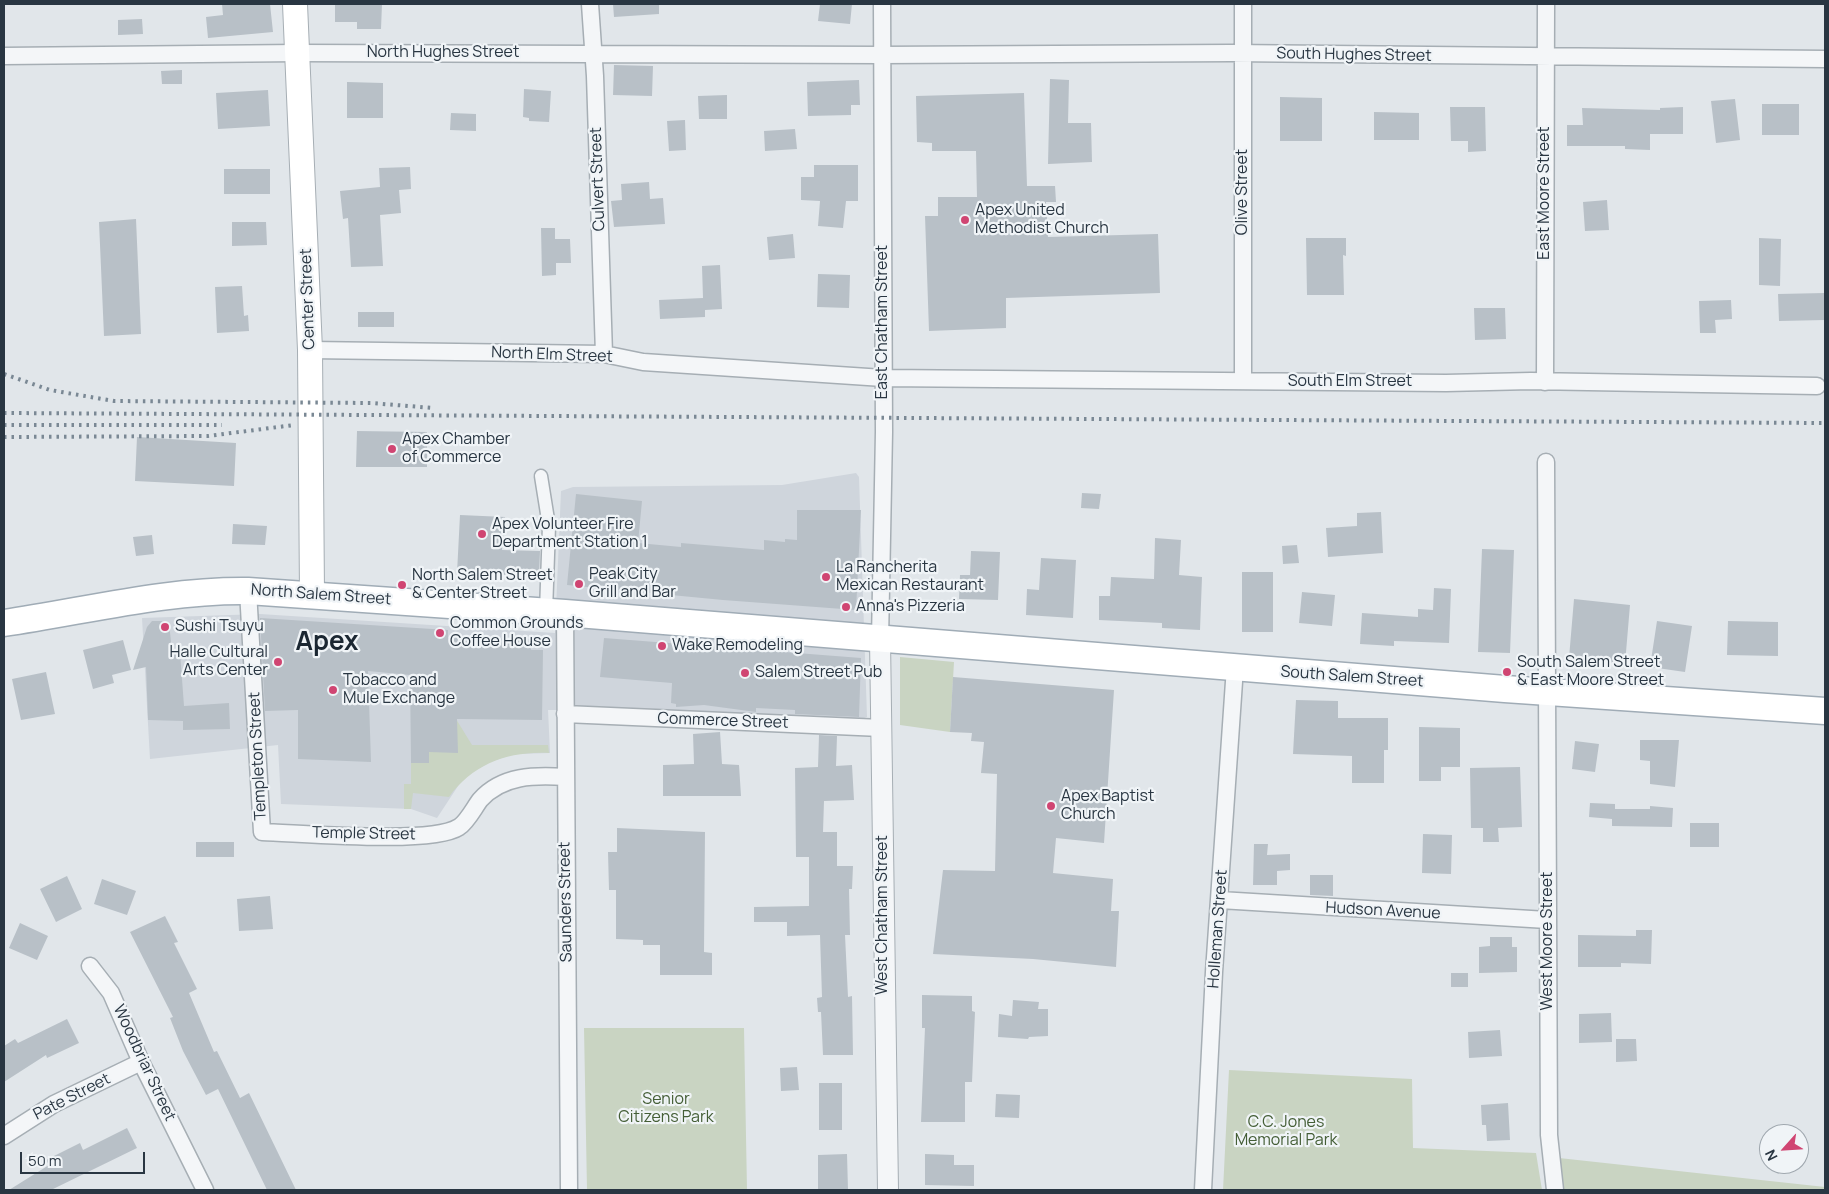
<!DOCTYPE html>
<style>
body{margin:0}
#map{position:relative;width:1829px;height:1194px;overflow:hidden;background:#e1e6ea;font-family:Manrope,sans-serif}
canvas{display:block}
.frame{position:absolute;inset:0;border:5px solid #293642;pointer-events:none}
.north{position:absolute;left:1759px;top:1124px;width:50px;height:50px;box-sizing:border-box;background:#f0f4f7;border:1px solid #a0a8af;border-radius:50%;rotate:244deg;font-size:14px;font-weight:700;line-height:20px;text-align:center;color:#293642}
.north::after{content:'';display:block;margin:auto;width:18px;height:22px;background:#d04572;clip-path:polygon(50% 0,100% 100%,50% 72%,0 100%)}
.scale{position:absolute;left:20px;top:1152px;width:125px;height:22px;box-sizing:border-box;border:2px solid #293642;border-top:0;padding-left:6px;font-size:15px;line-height:18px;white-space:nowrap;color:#293642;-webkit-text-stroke:4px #f0f4f7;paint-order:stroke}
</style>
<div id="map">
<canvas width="1829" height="1194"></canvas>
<div class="frame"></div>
<div class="north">N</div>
<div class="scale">50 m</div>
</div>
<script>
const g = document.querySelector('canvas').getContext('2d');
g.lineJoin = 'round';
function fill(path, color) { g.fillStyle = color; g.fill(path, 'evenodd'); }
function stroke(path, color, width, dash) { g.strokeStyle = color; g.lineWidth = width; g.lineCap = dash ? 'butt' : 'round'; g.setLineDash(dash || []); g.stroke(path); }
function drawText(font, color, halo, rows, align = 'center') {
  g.font = font + ' Manrope,sans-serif'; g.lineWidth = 4.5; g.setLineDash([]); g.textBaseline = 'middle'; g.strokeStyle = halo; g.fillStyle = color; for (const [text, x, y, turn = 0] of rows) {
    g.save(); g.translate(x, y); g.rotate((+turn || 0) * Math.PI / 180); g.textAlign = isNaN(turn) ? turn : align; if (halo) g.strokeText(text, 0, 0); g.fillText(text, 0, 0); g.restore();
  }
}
const built = new Path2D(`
 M856 473 859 477 867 717 855 722 608 710H548L550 753 514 754 490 762 474 771 460 783 437 818 411 809 281 804 278 745 150 759 142 618 260 614 555 633 561 491 573 487 782 485Z`);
const green = new Path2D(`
 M900 657 954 662 950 732 900 725Z
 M456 719 472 745H548L549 753C508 751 473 764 449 797L413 793 411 809H404V784H411V763H428L429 732Z
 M584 1028H744L747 1190H587Z
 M1229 1070 1412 1079 1413 1148 1536 1153 1542 1190H1223Z
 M1559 1158 1825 1187V1190H1564Z`);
const building = new Path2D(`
 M222 4H270L273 32 208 38 206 17 223 15Z
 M335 4H382L381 29H357V22H335Z
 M613 4H659V14L614 17Z
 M820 4H852L850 24 818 21Z
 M142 19 143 34 118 35V20Z
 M614 65 653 66 652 96 613 95Z
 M182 70V84H162L161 71Z
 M1050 79 1069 80 1068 123H1091L1092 162 1048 164Z
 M859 80 860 105H851V115L808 116 807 82Z
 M347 82 383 83V118H347Z
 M524 89 551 91 549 122 529 121V118L523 117Z
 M268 90 270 126 218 129 216 93Z
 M1024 93 1027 186H1055L1056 202H1046L1048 237 1158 234 1160 293 1006 298V328L929 331 925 216H938V197H977L976 151H932V143L917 142 916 96Z
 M727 95V119H699L698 96Z
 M1280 97 1322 98V141H1280Z
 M1735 99 1740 140 1716 143 1711 101Z
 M1762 104H1799V135H1762Z
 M1450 107H1485L1486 151 1468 152V141H1451Z
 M1683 107V134H1650V150L1625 149V146H1567V125H1583L1582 108 1660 110V108Z
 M1374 112 1419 113V140H1374Z
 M451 113 476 114V131L450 130Z
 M685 120 686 150 669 151 667 121Z
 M795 129 797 149 765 151 764 131Z
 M814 165H858V201H846L843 228 818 226 820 201 801 200V177H814Z
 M410 167 411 189 399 190 401 213 380 215 383 266 351 267 348 218 343 219 340 191 380 187 379 168Z
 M224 169H270V194H224Z
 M649 182 650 199 663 198 665 224 614 227 611 201 622 200 621 184Z
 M1607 200 1609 230 1585 231 1583 202Z
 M136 219 141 334 104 336 99 222Z
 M232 222H266L267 245 232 246Z
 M541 228H555V239H570L571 263H556V275L542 276Z
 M793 234 795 258 769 260 767 237Z
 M1306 238H1346V256L1343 255 1344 295H1307Z
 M1759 238 1781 239 1780 286 1759 285Z
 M720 265 722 309 705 310V317L660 319 659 300 703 298 702 266Z
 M818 274 850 275 849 308 817 307Z
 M242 286 244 316 248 315 249 331 217 333 215 287Z
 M1825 293V320L1779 321 1778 294Z
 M1731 300 1732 319 1715 320 1716 333H1700L1699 301Z
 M1474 308H1505L1506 339 1475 340Z
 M358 312H394V327H358Z
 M357 431 427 432V467H356Z
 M137 437 236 443 234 486 135 481Z
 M1082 493 1101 494 1099 509 1081 508Z
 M576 494 642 501 638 543 681 547V543L764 550V540L785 542V539L797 540V510H861L856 610 723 600 567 585Z
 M1381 512 1383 553 1328 557 1326 528 1357 526V513Z
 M460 515 505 517 502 550 540 551 539 576 457 573Z
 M233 524 267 526 265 545 232 544Z
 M152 535 154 554 136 556 133 537Z
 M1155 538 1181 540 1179 575 1202 577 1200 630 1162 628V623L1099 620V596H1110L1111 577 1154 579Z
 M1297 545 1299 563 1283 564 1282 546Z
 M1482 549 1514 550 1510 653 1478 652Z
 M971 551 1000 552 998 600 959 599 960 575H970Z
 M1041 558 1076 560 1073 618 1026 615 1027 589 1039 590Z
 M1242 572H1273V632H1242Z
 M1434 588 1451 589 1449 643 1394 641V646L1360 644 1362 613 1418 617V609L1433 610Z
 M1302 592 1335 595 1332 626 1299 623Z
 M1574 599 1630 605 1625 664 1569 658Z
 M260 618 448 630V638L531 639V650H543L542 720 457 719 458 753 429 752V763H411L410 675 368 671 371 762 298 759V710L265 711Z
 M152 621H161L167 624 170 632 172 652H180L184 706 229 703 230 729 183 730V721L148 720 146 667 133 670 147 627Z
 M1657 621 1692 626 1685 672 1650 667Z
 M1728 621 1778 622V656L1727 655Z
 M604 638 861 658 859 717 795 714V710L756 708V712L704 705 676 707V704L671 703 672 683 600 677Z
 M123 640 131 670 112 675 114 683 93 689 83 650Z
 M46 672 55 714 21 720 12 679Z
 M953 677 1114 690 1104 843 1056 838 1053 873 1113 879 1111 911H1119L1116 967 1033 959 933 954 943 870 995 871 997 774 981 773 984 742 971 741 972 733 950 732Z
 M1296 700 1338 701V718H1388V750H1384V783H1352V756L1293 754Z
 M1419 727 1460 728V767H1441V781H1419Z
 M720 732 722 764 739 765 741 796H663V765L694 764 693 734Z
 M819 735 837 736 836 766 852 765 854 800 824 801 823 832H837V866H853L852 889H849L850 935H845L848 997 852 996 853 1055H823L821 1012H818L817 998 822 997 820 935 787 936V922H754V907L809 906V857H796L795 768 818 767Z
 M1640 740H1679L1675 787 1650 784V761L1640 760Z
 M1575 741 1599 744 1595 772 1572 769Z
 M1520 767 1522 827 1498 828 1499 842H1483V828H1471L1470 768Z
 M1590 803 1615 804V809H1650V806L1673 808 1672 827 1612 826V819L1589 817Z
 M1690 823H1719V847H1690Z
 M617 828 705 832 704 952 712 953V975H660V945H643V940L616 939V890H609L608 852H617Z
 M1423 834 1452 835 1451 874 1422 873Z
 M196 842H234V857H196Z
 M1254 844H1268L1267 855 1290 854V870L1277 871V885H1253Z
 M1310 875H1333V896L1310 895Z
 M67 876 82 909 56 922 40 889Z
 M102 879 136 891 127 915 94 904Z
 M270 896 273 929 239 931 237 899Z
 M165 916 178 942 174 943 197 989 189 993 214 1052 217 1051 240 1098 249 1093 296 1190H267L218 1089 206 1095 183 1051 170 1018 173 1017 130 932Z
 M20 923 48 936 37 960 9 948Z
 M1636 930H1652L1651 964 1621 963V967H1578V935L1636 936Z
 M1490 937H1512V947H1517V972L1479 973V947L1490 946Z
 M1451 973H1468V987H1451Z
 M922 995 972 996V1011L975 1012 972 1082H965V1122H921L925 1028H922Z
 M1013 1000 1039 1002 1038 1009H1048V1036L1029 1037 1028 1039 998 1037 999 1014 1012 1016Z
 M1611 1013 1612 1042 1579 1043V1014Z
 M67 1019 79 1043 47 1058 46 1055 4 1082V1046L15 1039 18 1043Z
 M1500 1030 1502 1056 1469 1058 1468 1032Z
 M1616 1039H1636L1637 1061 1616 1062Z
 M797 1067 799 1090 781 1091 780 1068Z
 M819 1083H842V1130H819Z
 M996 1094 1020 1095 1019 1118 995 1117Z
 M1508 1103 1510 1140 1487 1141 1486 1125H1482L1481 1105Z
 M127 1128 137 1148 51 1190H9L49 1165 46 1160 80 1143 83 1150Z
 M847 1154 848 1190H818V1155Z
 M925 1154 954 1155V1165H974V1186L925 1185Z`);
const pedestrian = new Path2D(`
 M541 476 549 526 546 612`);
const minor = new Path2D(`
 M590 4 595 76 604 354
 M1243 4V381
 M4 56 298 53 882 55 1231 53 1825 59
 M310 350 604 354 643 362 883 378 1446 383 1531 381 1817 386
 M1545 382 1546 4
 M1546 462 1549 1135 1555 1190
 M248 591 262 832C300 833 432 845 459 827 467 822 474 808 480 800 502 775 535 775 565 777
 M565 613 569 1190
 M880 640 884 432 882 4
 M565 714 881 728
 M1220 900 1547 920
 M90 966 111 993 141 1062 205 1190
 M4 1136 54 1104 141 1062
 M1203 1190 1214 972 1235 667`);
const tertiary = new Path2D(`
 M880 640 888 1190`);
const secondary = new Path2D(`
 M295 4 310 350 312 594`);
const primary = new Path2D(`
 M4 623C86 611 165 590 248 591L565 613 1505 689 1825 711`);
const rail = new Path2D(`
 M4 374 50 390 114 401 371 403 433 408
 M4 413 1825 423
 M4 425H222
 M4 437 208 436 294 425`);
const markers = [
 [965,220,5,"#d04572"],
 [392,449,5,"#d04572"],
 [482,534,5,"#d04572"],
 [826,577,5,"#d04572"],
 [579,584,5,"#d04572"],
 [402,585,5,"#d04572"],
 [846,607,5,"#d04572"],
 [165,627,5,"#d04572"],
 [440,633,5,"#d04572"],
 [662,646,5,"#d04572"],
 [278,662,5,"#d04572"],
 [1507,672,5,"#d04572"],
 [745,673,5,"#d04572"],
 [333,690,5,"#d04572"],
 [1051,806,5,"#d04572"]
];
const streetNames = [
 ["North Hughes Street",443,53],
 ["South Hughes Street",1354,55,1],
 ["Culvert Street",598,179,-92],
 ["Olive Street",1243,192,-90],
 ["East Moore Street",1545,193,-90],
 ["Center Street",308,299,-92],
 ["East Chatham Street",883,322,-90],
 ["North Elm Street",552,355,2],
 ["South Elm Street",1350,382],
 ["North Salem Street",321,595,4],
 ["South Salem Street",1352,677,4],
 ["Commerce Street",723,721,2],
 ["Templeton Street",258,756,-93],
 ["Temple Street",364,834,1],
 ["Saunders Street",566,902,-91],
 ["Hudson Avenue",1383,911,3],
 ["West Chatham Street",883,915,-90],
 ["Holleman Street",1218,929,-86],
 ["West Moore Street",1548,941,-90],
 ["Woodbriar Street",144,1063,65],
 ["Pate Street",72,1097,-27]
];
const poiNames = [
 ["Apex United",975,211],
 ["Methodist Church",975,229],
 ["Apex Chamber",402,440],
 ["of Commerce",402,458],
 ["Apex Volunteer Fire",492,525],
 ["Department Station 1",492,543],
 ["La Rancherita",836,568],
 ["Mexican Restaurant",836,586],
 ["Peak City",589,575],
 ["Grill and Bar",589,593],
 ["North Salem Street",412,576],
 ["& Center Street",412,594],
 ["Anna's Pizzeria",856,607],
 ["Common Grounds",450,624],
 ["Coffee House",450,642],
 ["Sushi Tsuyu",175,627],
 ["Wake Remodeling",672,646],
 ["Halle Cultural",268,653,"right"],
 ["Arts Center",268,671,"right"],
 ["South Salem Street",1517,663],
 ["& East Moore Street",1517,681],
 ["Salem Street Pub",755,673],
 ["Tobacco and",343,681],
 ["Mule Exchange",343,699],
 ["Apex Baptist",1061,797],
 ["Church",1061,815]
];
const parkNames = [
 ["Senior",666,1100],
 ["Citizens Park",666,1118],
 ["C.C. Jones",1286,1123],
 ["Memorial Park",1286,1141]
];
const townNames = [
 ["Apex",327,643]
];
fill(built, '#cfd5dc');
fill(green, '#c9d4c2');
fill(building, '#b8c0c7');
stroke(pedestrian, '#a6aeb4', 15);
stroke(minor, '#a6aeb4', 19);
stroke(tertiary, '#a6aeb4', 22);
stroke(secondary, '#a6aeb4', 26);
stroke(primary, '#a0acb6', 29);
stroke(pedestrian, '#f4f6f8', 12);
stroke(minor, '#f4f6f8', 16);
stroke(tertiary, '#f4f6f8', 20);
stroke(secondary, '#fff', 24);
stroke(primary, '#fff', 26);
stroke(rail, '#7a8894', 4, [2.5, 5]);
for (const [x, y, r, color] of markers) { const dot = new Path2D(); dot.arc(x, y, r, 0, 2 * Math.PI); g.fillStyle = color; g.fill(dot); stroke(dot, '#f0f4f7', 2); }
drawText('16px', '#293642', '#f0f4f7', streetNames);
drawText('16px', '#293642', '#f0f4f7', poiNames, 'left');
drawText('16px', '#445e36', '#f0f4f7', parkNames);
drawText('bold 26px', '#1b2732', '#f0f4f7', townNames);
</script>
